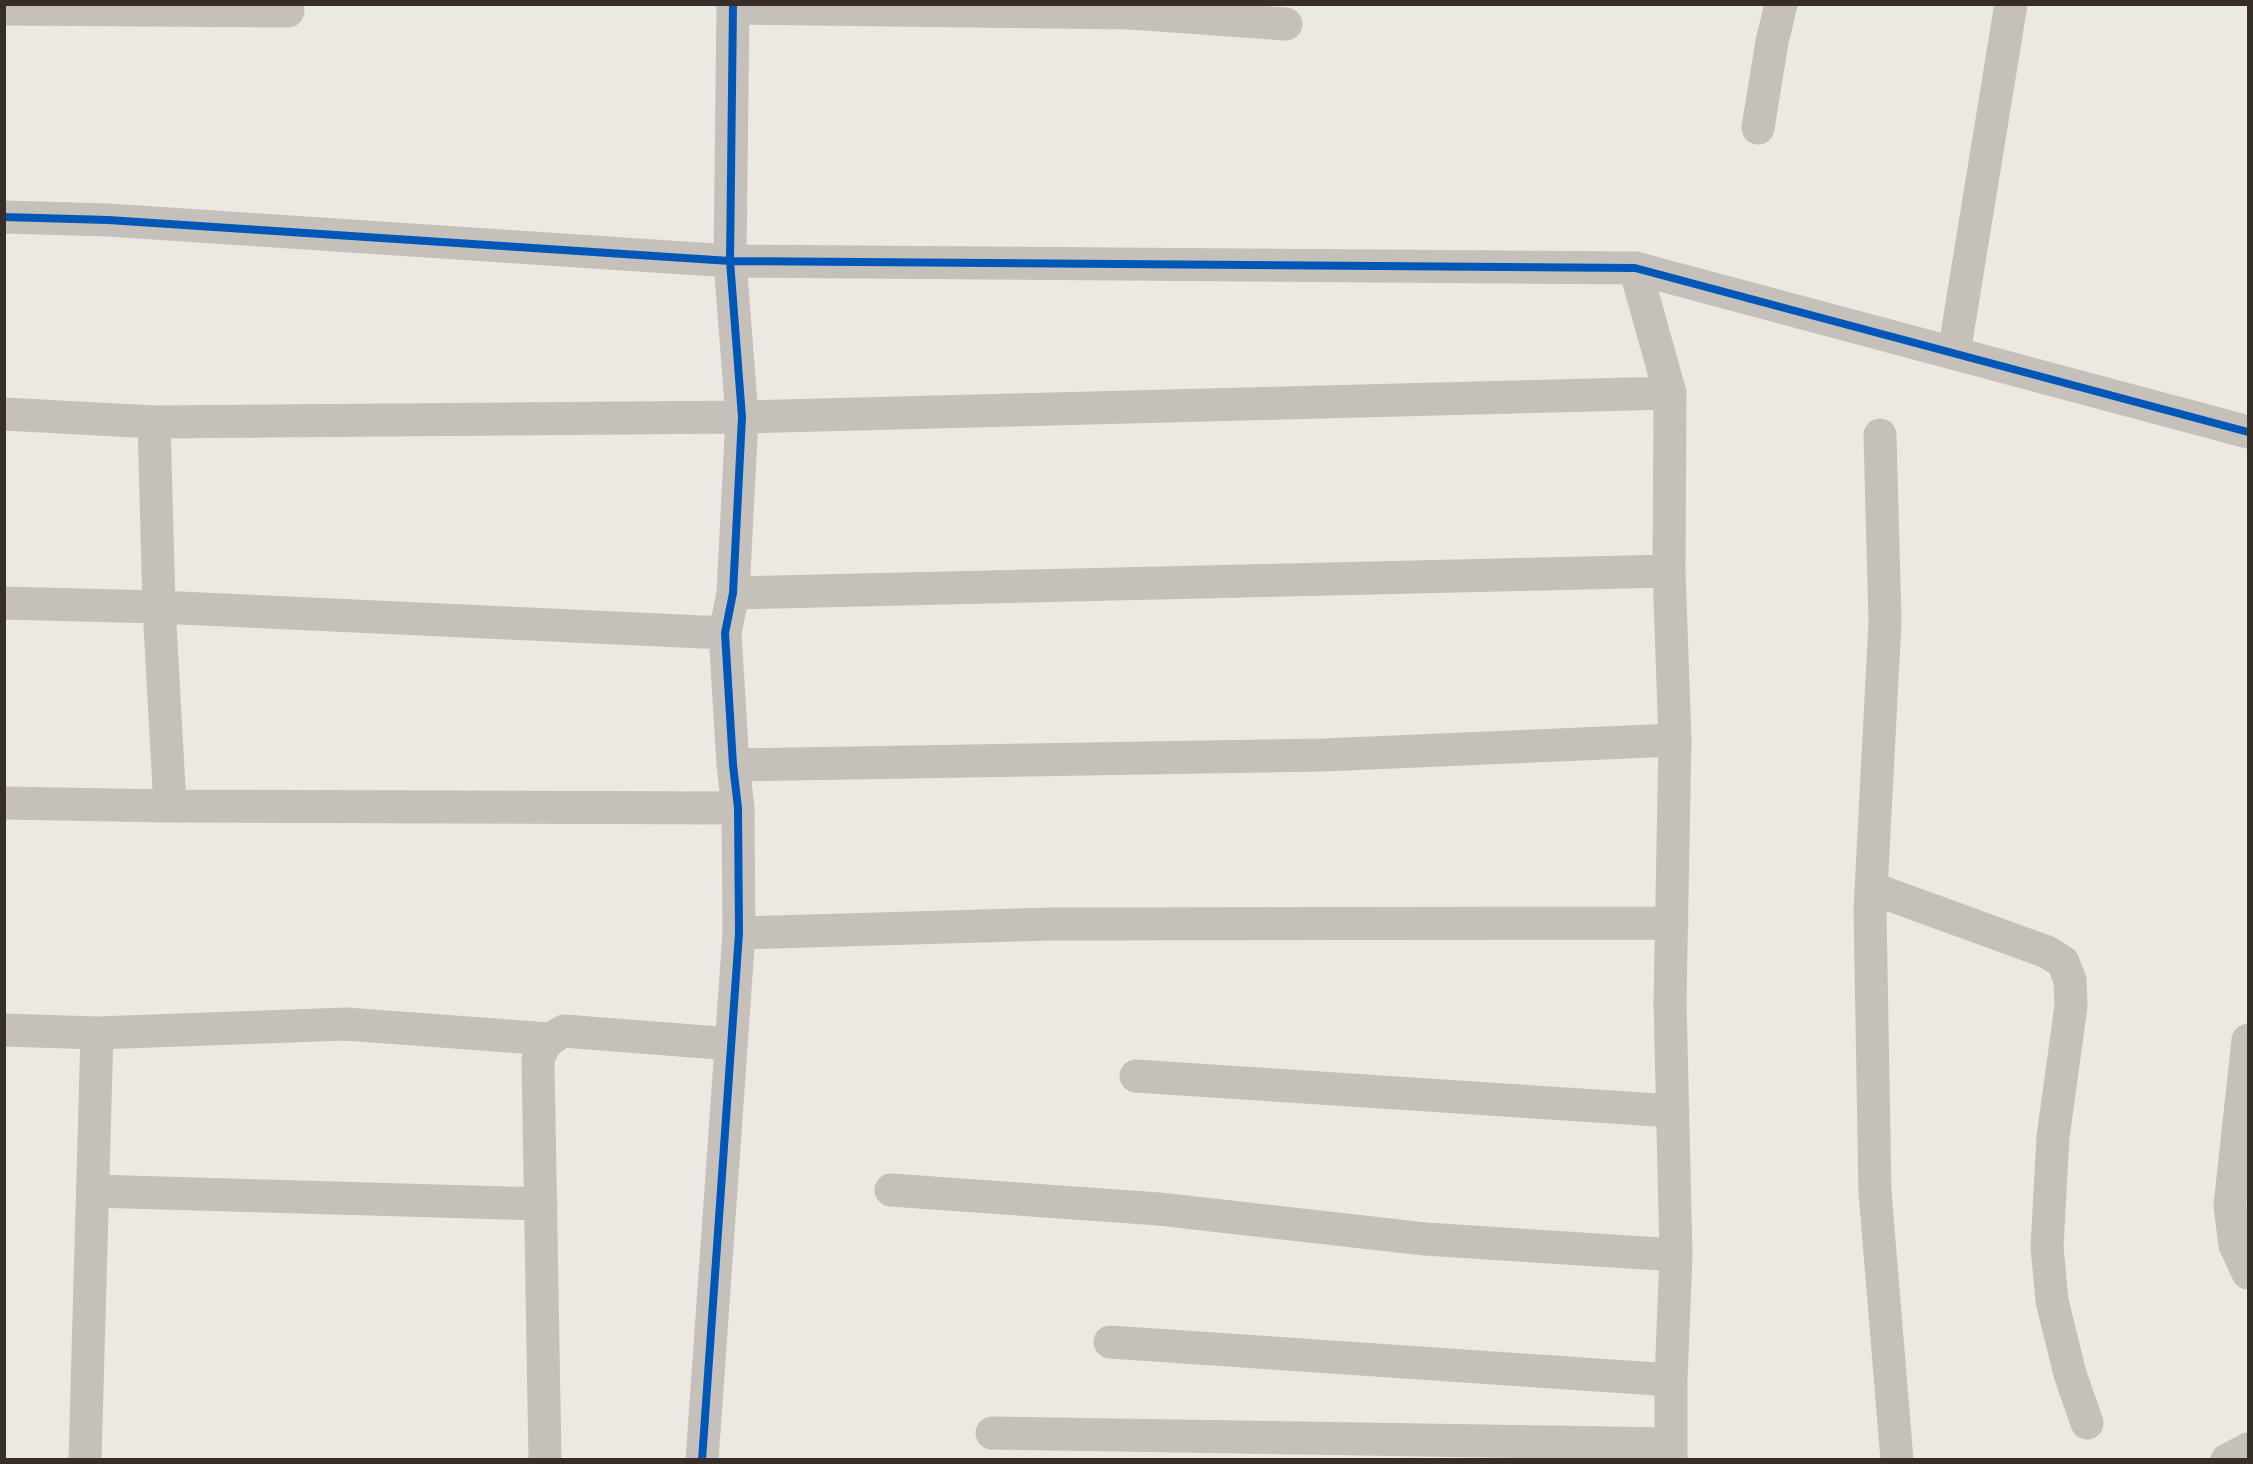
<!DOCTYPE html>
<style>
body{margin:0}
#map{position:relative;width:2253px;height:1464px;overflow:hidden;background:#ece8e2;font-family:"Alegreya Sans",sans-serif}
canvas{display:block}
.frame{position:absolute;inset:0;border:6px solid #372e29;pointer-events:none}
</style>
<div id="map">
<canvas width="2253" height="1464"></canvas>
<div class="frame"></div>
</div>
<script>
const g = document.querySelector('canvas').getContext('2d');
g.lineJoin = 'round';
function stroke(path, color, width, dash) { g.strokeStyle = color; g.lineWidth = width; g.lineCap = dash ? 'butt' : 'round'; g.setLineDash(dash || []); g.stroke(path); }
const minor = new Path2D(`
 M733 8 1131 13 1286 24
 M4 9 288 11
 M1758 128 1772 42 1781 4
 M4 217 108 220 730 261 1635 268 2248 432
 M1954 353 2011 4
 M4 414 154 422 742 417 1670 393
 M154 422 159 607 170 806
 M1880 435 1885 622 1870 910 1875 1192 1897 1460
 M733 593 1669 571
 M4 603 159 607 725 633
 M733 765 1323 755 1675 740 1669 571 1670 393 1635 268
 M4 803 170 806 738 808
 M1871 888 2047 952 2063 962 2070 980 2071 1006 2053 1137 2047 1247 2052 1301 2070 1374 2087 1423
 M739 933 1051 924 1672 923
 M4 1030 97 1033 346 1024 549 1039
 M2248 1040 2230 1206 2235 1245 2248 1273
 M1136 1076 1673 1111
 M891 1190 1159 1209 1425 1239 1676 1255
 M93 1191 541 1204
 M1110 1342 1671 1380
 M992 1433 1671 1444
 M85 1460 97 1033
 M545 1460 538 1061C542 1044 549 1039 564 1031L731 1044
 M702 1460 739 933 738 808 733 765 725 633 733 593 742 417 730 261 733 4
 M1671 1460V1380L1676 1255 1670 1002 1675 740
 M2227 1460 2248 1449`);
const cycleway = new Path2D(`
 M4 217 108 220 730 261 1635 268 2248 432
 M702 1460 739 933 738 808 733 765 725 633 733 593 742 417 730 261 733 4`);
stroke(minor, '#c6c0ba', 33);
stroke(cycleway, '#0057b8', 8);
</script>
